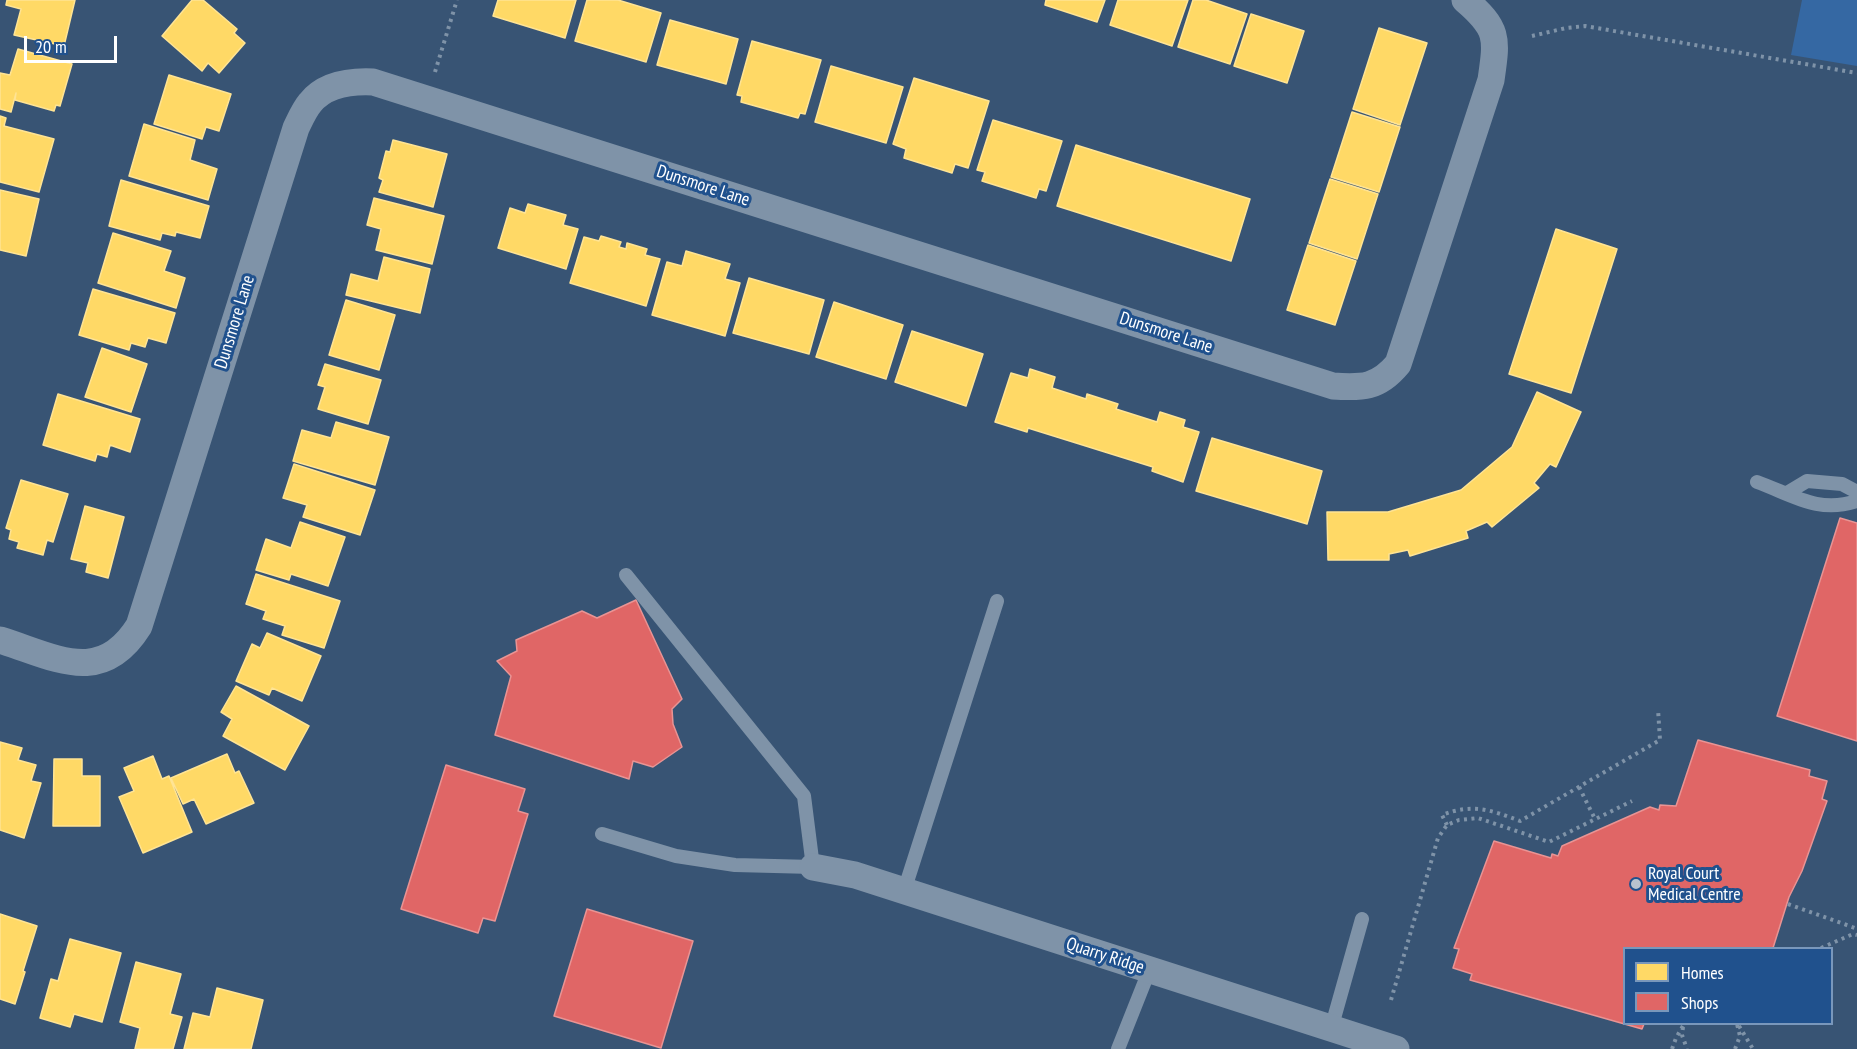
<!DOCTYPE html>
<style>
body{margin:0}
#map{position:relative;width:1857px;height:1049px;overflow:hidden;background:#385474;font-family:"PT Sans Narrow",sans-serif}
canvas{display:block}
.legend{position:absolute;left:1623px;top:947px;width:210px;height:78px;box-sizing:border-box;background:#20518d;border:2px solid #7997bb;margin:0;padding:8px 10px;list-style:none;font-size:18px;color:#fff}
.legend li{display:flex;align-items:center;gap:12px;height:30px}
.legend b{width:30px;border:2px solid #7997bb}
.scale{position:absolute;left:24px;top:36px;width:93px;height:27px;box-sizing:border-box;border:3px solid #fff;border-top:0;padding-left:8px;font-size:18px;line-height:21px;white-space:nowrap;color:#fff;-webkit-text-stroke:4px #20518d;paint-order:stroke}
</style>
<div id="map">
<canvas width="1857" height="1049"></canvas>
<ul class="legend">
<li><b style="height:16px;background:#ffd966"></b>Homes</li>
<li><b style="height:16px;background:#e06666"></b>Shops</li>
</ul>
<div class="scale">20 m</div>
</div>
<script>
const g = document.querySelector('canvas').getContext('2d');
g.lineJoin = 'round';
function fill(path, color) { g.fillStyle = color; g.fill(path, 'evenodd'); }
function stroke(path, color, width, dash) { g.strokeStyle = color; g.lineWidth = width; g.lineCap = dash ? 'butt' : 'round'; g.setLineDash(dash || []); g.stroke(path); }
function drawText(font, color, halo, rows, align = 'center') {
  g.font = font + ' "PT Sans Narrow",sans-serif'; g.lineWidth = 6; g.setLineDash([]); g.textBaseline = 'middle'; g.strokeStyle = halo; g.fillStyle = color; for (const [text, x, y, turn = 0] of rows) {
    g.save(); g.translate(x, y); g.rotate((+turn || 0) * Math.PI / 180); g.textAlign = isNaN(turn) ? turn : align; if (halo) g.strokeText(text, 0, 0); g.fillText(text, 0, 0); g.restore();
  }
}
const green = new Path2D(`
 M1802 0H1857V66L1791 55Z`);
const homes = new Path2D(`
 M7 0H75L64 46 14 35 21 9 6 5Z
 M192 0H203L237 29 234 33 245 43 219 73 208 63 202 71 162 36Z
 M498 0H576L565 38 493 16Z
 M587 0H618L661 13 646 62 575 41Z
 M1046 0H1105L1097 22 1045 5Z
 M1118 0H1188L1172 46 1110 25Z
 M1193 0H1206L1247 14 1230 64 1178 47Z
 M1251 14 1304 31 1287 83 1234 66Z
 M670 20 738 39 726 84 657 65Z
 M1379 28 1427 43 1400 125 1353 109Z
 M752 41 821 60 805 114 800 113 798 118 741 102 742 96 737 95Z
 M18 49 72 64 60 106 56 105 54 111 15 100 16 93 11 112 0 109V73L10 75Z
 M831 66 903 87 886 143 815 122Z
 M169 75 231 94 219 131 206 127 202 139 154 124Z
 M914 78 989 101 968 168 955 164 952 173 904 158 906 149 893 144Z
 M1352 112 1400 127 1379 192 1331 177Z
 M0 116 6 118 4 126 54 139 39 192 0 182Z
 M993 120 1062 141 1046 191 1039 189 1036 198 982 181 985 172 977 170Z
 M144 124 195 140 190 160 217 169 208 200 129 176Z
 M393 140 447 154 433 207 379 192 383 180 379 178 386 151 390 152Z
 M1076 145 1250 199 1231 261 1057 206Z
 M1330 179 1378 194 1357 259 1309 243Z
 M121 180 209 206 200 238 176 232 175 236 162 233 160 240 109 226Z
 M0 190 39 199 26 256 0 250Z
 M374 198 444 216 432 264 376 250 381 229 367 225Z
 M528 204 566 215 563 225 578 229 566 269 498 248 510 208 525 213Z
 M1556 229 1617 249 1571 393 1509 374Z
 M113 233 171 251 164 271 185 278 176 308 98 283Z
 M601 236 621 242 619 247 626 249 627 243 647 249 645 255 660 259 646 306 570 283 584 237 599 241Z
 M1308 245 1356 261 1335 325 1287 310Z
 M686 251 730 264 725 279 740 283 725 336 652 315 667 262 682 266Z
 M384 257 430 269 420 313 346 295 351 274 378 281Z
 M749 278 824 300 809 354 733 333Z
 M93 289 175 313 166 343 148 338 145 347 131 343 129 350 79 335Z
 M346 300 395 315 379 370 329 355Z
 M834 302 903 325 886 379 816 357Z
 M912 331 983 354 966 406 895 382Z
 M102 348 147 364 131 412 85 397Z
 M325 364 381 380 368 424 318 409 325 387 318 385Z
 M1030 369 1055 377 1052 388 1086 399 1087 394 1118 404 1116 409 1157 422 1160 412 1185 420 1183 427 1199 432 1183 482 1152 471 1153 467 1028 428 1027 432 995 422 1011 373 1028 378Z
 M1537 392 1581 412 1556 467 1550 464 1534 483 1539 488 1492 527 1487 522 1466 531 1468 538 1410 556 1408 550 1389 554V560H1328L1327 512H1388L1461 490 1512 447Z
 M58 394 140 419 130 452 110 445 107 457 97 454 95 461 43 445Z
 M336 422 389 437 375 485 293 461 302 430 331 438Z
 M1212 438 1322 471 1307 524 1196 491Z
 M294 464 375 490 360 535 303 517 307 505 283 498Z
 M21 480 68 494 53 542 47 540 43 555 17 548 19 542 9 539 11 530 6 528Z
 M85 506 124 517 108 578 86 572 88 563 71 559Z
 M300 522 345 537 328 586 291 574 289 580 256 570 266 539 291 548Z
 M256 574 340 601 324 648 282 635 285 626 263 619 266 611 246 604Z
 M267 633 321 656 302 701 272 688 269 695 236 681 252 644 260 648Z
 M236 686 309 726 285 770 223 736 232 719 221 712Z
 M0 742 22 748 18 760 36 765 31 781 41 783 24 838 0 830Z
 M227 754 235 773 239 771 254 803 206 824 194 799 183 804 171 778Z
 M153 756 162 779 169 776 192 832 143 853 119 797 134 791 124 768Z
 M54 759H82V776H100V826H53Z
 M0 914 37 926 23 971 25 972 15 1004 0 999Z
 M70 939 121 953 102 1022 74 1014 70 1027 40 1018 51 979 58 981Z
 M136 962 181 974 170 1014 182 1017 173 1049H135L140 1028 120 1022Z
 M217 988 263 1000 251 1049H184L193 1013 210 1017Z`);
const shops = new Path2D(`
 M1840 518 1857 523V741L1777 716Z
 M636 600 682 699 672 709 673 724 682 747 653 767 633 761 629 779 495 735 511 676 497 661 517 651 516 640 582 611 597 618Z
 M1698 740 1810 770 1809 776 1827 781 1822 799 1827 801 1802 871 1789 897 1773 948H1624V1024H1644L1642 1029 1470 980 1472 974 1453 968 1459 949 1454 948 1494 841 1551 858 1552 854 1558 856 1562 846 1650 807 1659 810 1660 805 1676 806Z
 M446 765 525 789 518 811 528 814 495 921 483 918 478 933 401 909Z
 M587 909 693 941 661 1048 554 1016Z`);
const path = new Path2D(`
 M1532 36 1566 28 1585 26 1857 73
 M435 72 457 0
 M1579 787 1595 819
 M1447 825 1442 815C1473 803 1491 810 1520 821L1660 740 1658 709
 M1788 904 1855 928
 M1821 948 1853 934 1857 935
 M1391 1000 1438 838 1447 825 1459 820 1478 818 1549 842 1632 801
 M1739 1026 1753 1049
 M1683 1027 1682 1035 1687 1049
 M1672 1049 1676 1038 1684 1024
 M1735 1049 1740 1036 1737 1024`);
const service = new Path2D(`
 M1757 482C1793 495 1818 514 1857 501
 M1787 493 1807 481 1842 484 1857 492
 M602 834 676 856 735 865 813 867 804 796 626 575
 M904 891 997 601
 M1331 1029 1362 919
 M1118 1049 1149 971`);
const minor = new Path2D(`
 M0 640C55 657 101 687 139 626L296 128C300 120 304 110 310 103 325 84 351 81 373 82L1333 386C1362 388 1378 388 1398 364L1491 80C1497 38 1499 29 1465 0
 M813 867 855 875 1396 1049`);
const markers = [
 [1636,884,6,"#b9c3ce"]
];
const streetNames = [
 ["Dunsmore Lane",703,186,18],
 ["Dunsmore Lane",235,322,-73],
 ["Dunsmore Lane",1166,333,18],
 ["Quarry Ridge",1105,956,18]
];
const poiNames = [
 ["Royal Court",1648,874],
 ["Medical Centre",1648,895]
];
fill(green, '#3568a3');
fill(homes, '#ffd966');
stroke(homes, '#ffe494', 1.5);
fill(shops, '#e06666');
stroke(shops, '#e99494', 1.5);
stroke(path, '#7f93a8', 4, [3, 4.5]);
stroke(service, '#7f93a8', 14);
stroke(minor, '#7f93a8', 27);
for (const [x, y, r, color] of markers) { const dot = new Path2D(); dot.arc(x, y, r, 0, 2 * Math.PI); g.fillStyle = color; g.fill(dot); stroke(dot, '#20518d', 2); }
drawText('18px', '#fff', '#20518d', streetNames);
drawText('18px', '#fff', '#20518d', poiNames, 'left');
</script>
